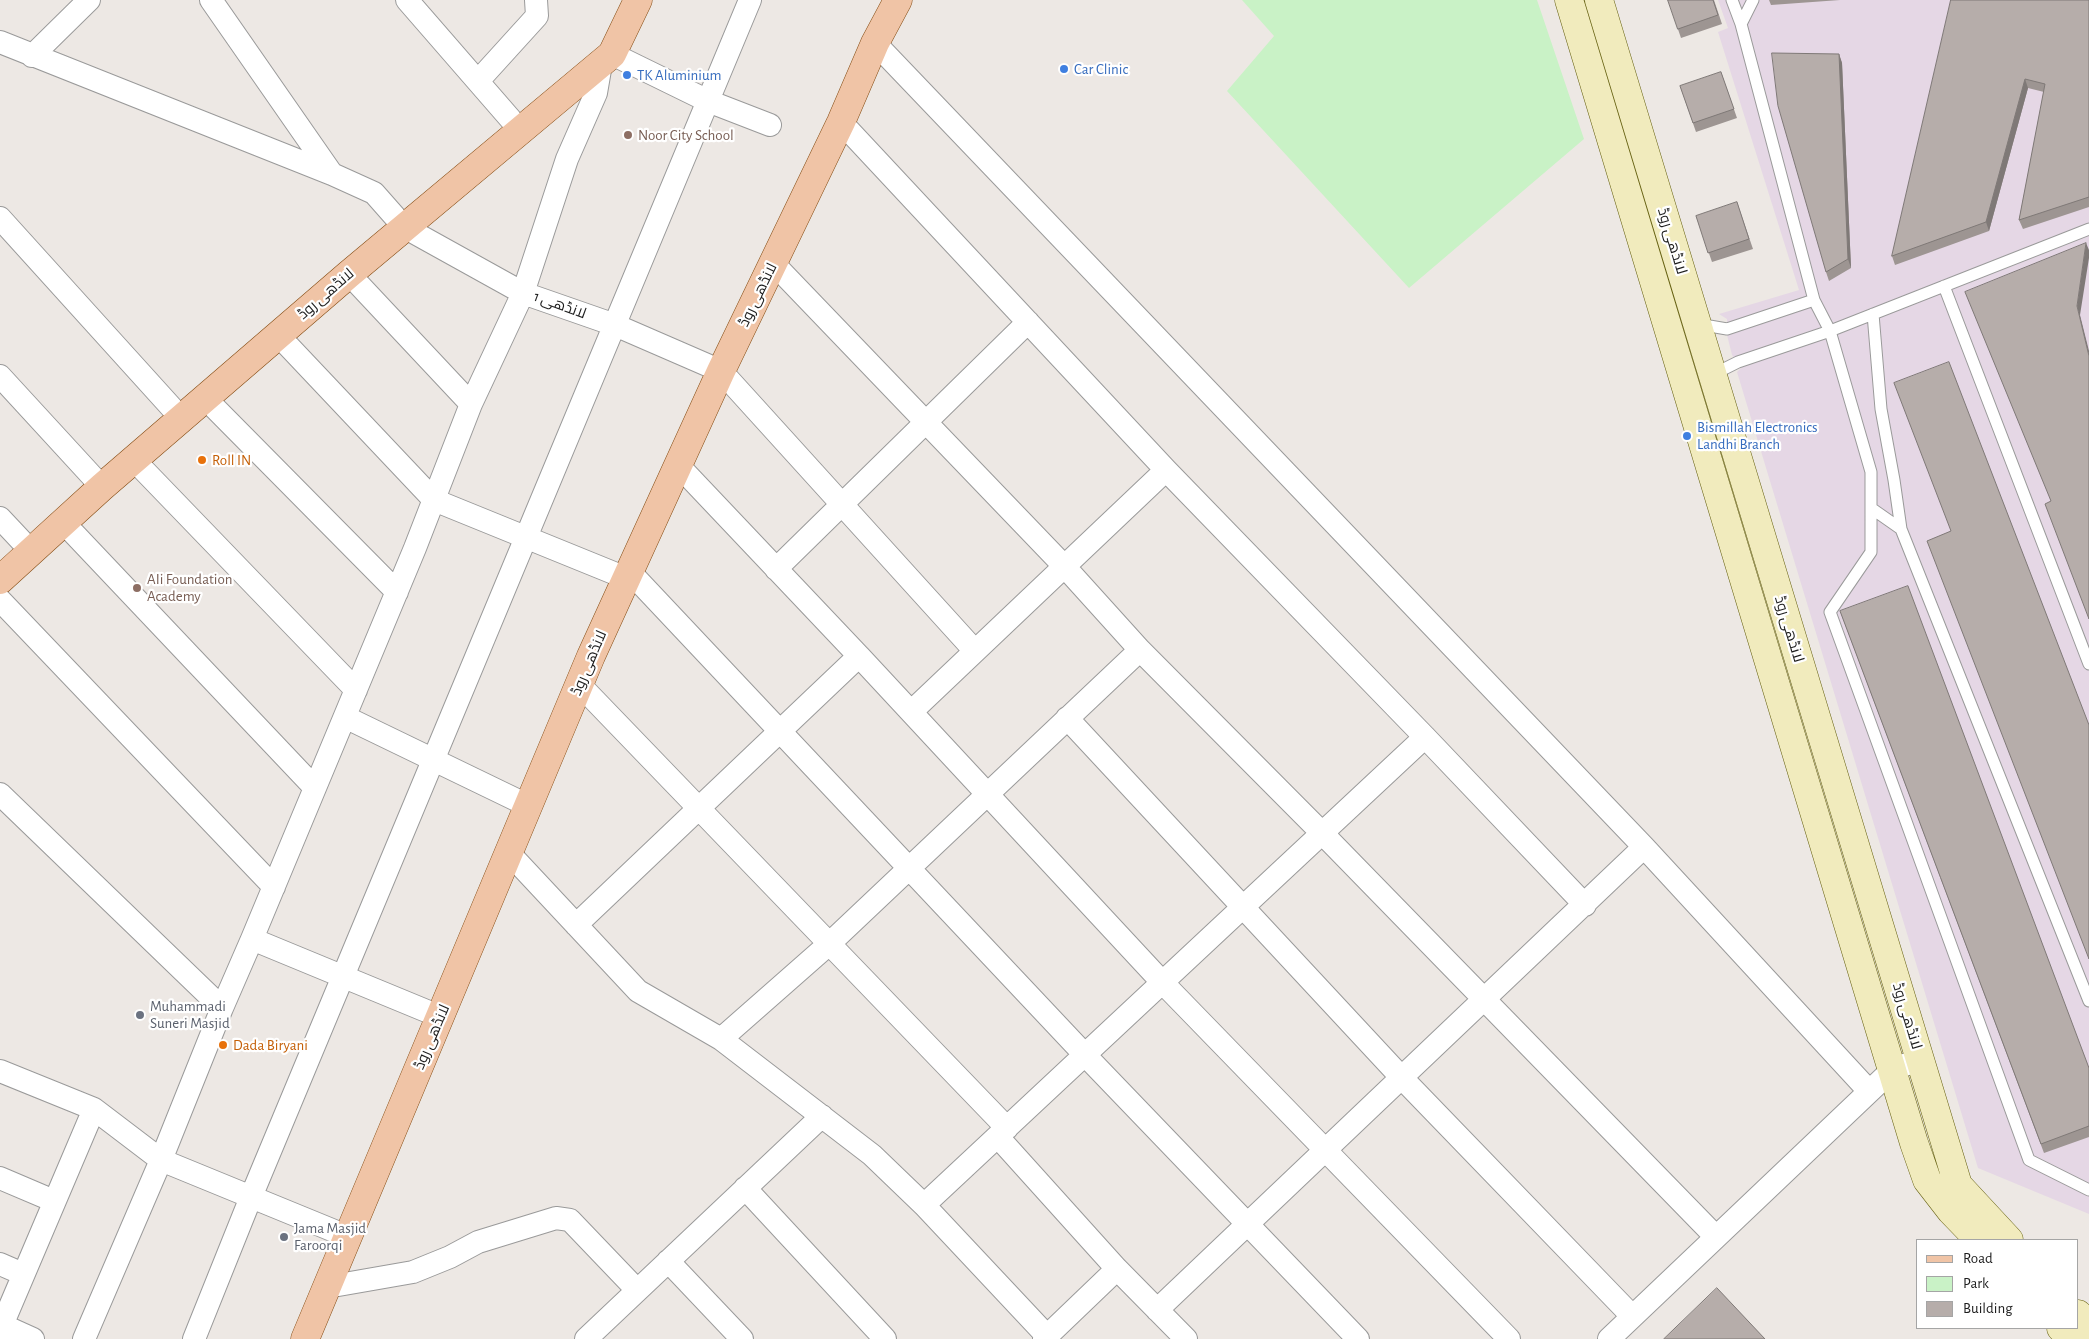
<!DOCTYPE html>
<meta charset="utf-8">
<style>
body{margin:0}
#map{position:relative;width:2089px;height:1339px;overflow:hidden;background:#ede8e4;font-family:"Alegreya Sans",sans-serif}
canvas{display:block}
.legend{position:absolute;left:1916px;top:1239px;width:162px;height:90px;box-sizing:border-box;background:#fff;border:1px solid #a5a5a5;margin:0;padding:6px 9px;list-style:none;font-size:15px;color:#1d1d1d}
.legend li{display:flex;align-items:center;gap:10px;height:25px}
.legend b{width:25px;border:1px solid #a5a5a5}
</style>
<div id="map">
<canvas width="2089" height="1339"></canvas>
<ul class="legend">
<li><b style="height:6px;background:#f0c4a6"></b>Road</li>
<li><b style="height:14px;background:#c9f2c6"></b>Park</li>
<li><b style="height:14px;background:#b6adaa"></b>Building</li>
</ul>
</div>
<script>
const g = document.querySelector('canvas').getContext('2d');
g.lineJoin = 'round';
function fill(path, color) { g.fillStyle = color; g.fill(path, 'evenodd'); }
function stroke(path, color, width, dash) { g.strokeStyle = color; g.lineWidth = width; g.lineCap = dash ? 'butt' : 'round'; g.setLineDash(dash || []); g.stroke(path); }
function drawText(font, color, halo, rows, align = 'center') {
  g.font = font + ' "Alegreya Sans",Cairo,sans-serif'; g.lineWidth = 4.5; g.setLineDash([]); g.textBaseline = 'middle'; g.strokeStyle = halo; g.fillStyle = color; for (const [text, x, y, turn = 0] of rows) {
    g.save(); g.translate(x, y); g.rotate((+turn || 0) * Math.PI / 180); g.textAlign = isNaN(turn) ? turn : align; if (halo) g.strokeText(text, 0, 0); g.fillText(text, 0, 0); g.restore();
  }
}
const industrial = new Path2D(`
 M1718 0H2089V1214L1978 1168 1737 372 1742 367 1732 355 1727 335V319L1719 314 1799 290 1718 32 1728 28Z`);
const park = new Path2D(`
 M1242 0H1537L1584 139 1409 288 1227 91 1274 36Z`);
const service = new Path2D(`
 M1732 0 1741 24
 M1753 0 1741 24 1814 300 1830 331 1871 472V552L1830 612 2029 1160 2089 1190
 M1944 286 2089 664
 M1873 314 1881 409 1894 480 1901 529
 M1698 324 1727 329 1814 300
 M1712 375 1738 362 1830 331 2089 229
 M1871 508 1901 529 2089 1001`);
const minor = new Path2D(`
 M211 0 332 174
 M407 0 520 130
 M0 42 332 174 374 193 404 227 523 293 615 325 721 371 975 651
 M875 43 1644 847 1869 1091
 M612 54 708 101 770 125
 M32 56 89 0
 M478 81 537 16 536 0
 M841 122 1166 470 1425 737 1585 905
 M0 218 181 418
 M349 274 471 404
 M278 335 434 500 626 578
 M0 376 102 487
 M205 398 397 592
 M134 460 356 690
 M678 465 859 656
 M0 518 31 551
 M63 522 315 788
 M776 569 1028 322
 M630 572 1085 1055 1358 1339
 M0 600 274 887
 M1140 650 1322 833 1716 1237
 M579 684 1007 1128
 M911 712 1166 470
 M345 717 529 806
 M1067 718 1401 1077 1632 1316
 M0 794 222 1008
 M509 853 638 991 721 1039 872 1155 924 1205 1047 1336
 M576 925 859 656 1162 982 1509 1339
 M252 939 441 1017
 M721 1039 829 944 1140 650 1065 567 773 263
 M0 1071 94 1109 161 1160 349 1237
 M998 1137 1117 1269 1186 1339
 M0 1178 54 1201
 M745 1188 885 1339
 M924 1205 1425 737
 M668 1261 742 1339
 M0 1264 23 1274
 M327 1287 413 1272 450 1257 478 1242 556 1218 570 1220 637 1290
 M1157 1310 1644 847
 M2 1325 33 1339
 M0 1330 94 1109
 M84 1339 161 1160 222 1008 252 939 415 548 471 404 523 293 567 159 596 93 601 64
 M194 1339 251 1197 750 0
 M586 1339 822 1116
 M1044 1339 1117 1269
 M1609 1339 1892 1070 1920 1059`);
const secondary = new Path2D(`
 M1569 0 1914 1143 1927 1180 1951 1211 1979 1240
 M1599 0 1958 1185 2009 1240
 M2078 1314 2089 1326
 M2061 1328 2072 1339`);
const primary = new Path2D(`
 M0 580 102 487 349 274 612 54 638 0
 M305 1339 591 656 721 371 841 122 875 43 898 0`);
const wall = new Path2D(`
 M1668 0H1714L1722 24 1681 38Z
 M1769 0H1840L1771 5Z
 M1951 0H2089V207L2023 229 2019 220 2044 92 2028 88 1989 231 1895 265 1892 256Z
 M1839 54 1842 63 1851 268 1829 281 1826 272Z
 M1721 72 1737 118 1696 132 1680 86Z
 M1737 202 1753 249 1712 262 1696 216Z
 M1840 611 2089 1068V1137L2044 1153Z`);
const shadedWall = new Path2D(`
 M1839 54 1842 63 1851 268 1848 259Z
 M2025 79 2028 88 1989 231 1986 222Z
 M2086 243 2089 250V258L2080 315 2089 351V356L2077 306Z`);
const building = new Path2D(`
 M1668 0H1713L1718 15 1678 29Z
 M1951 0H2089V197L2019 220 2045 84 2025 79 1986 222 1892 256Z
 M1772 53 1839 54 1848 259 1826 272 1778 106Z
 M1721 72 1734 109 1693 123 1680 86Z
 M1737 202 1749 239 1708 253 1696 216Z
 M2086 243 2077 306 2089 356V619L2045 504 2051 501 1965 292Z
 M1949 362 2089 725V959L1927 541 1951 531 1894 383Z
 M1908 586 2089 1068V1126L2041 1144 1840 611Z
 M1717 1288 1765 1339H1664Z`);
const markers = [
 [1064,69,5,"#3f7fe0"],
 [627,75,5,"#3f7fe0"],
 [628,135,5,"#8d6e63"],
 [1687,436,5,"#3f7fe0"],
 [202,460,5,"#e8710a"],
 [137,588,5,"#8d6e63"],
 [140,1015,5,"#6b7280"],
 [223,1045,5,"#e8710a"],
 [284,1237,5,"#6b7280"]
];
const shopNames = [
 ["Car Clinic",1074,69],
 ["TK Aluminium",637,75],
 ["Bismillah Electronics",1697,427],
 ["Landhi Branch",1697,444]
];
const educationNames = [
 ["Noor City School",638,135],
 ["AIi Foundation",147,579],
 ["Academy",147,596]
];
const streetNames = [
 ["لانڈھی روڈ",1672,241,73],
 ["لانڈھی روڈ",326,294,-41],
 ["لانڈھی روڈ",758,295,-64],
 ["لانڈھی 1",560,305,20],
 ["لانڈھی روڈ",1789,629,73],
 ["لانڈھی روڈ",589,663,-67],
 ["لانڈھی روڈ",1907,1016,73],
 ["لانڈھی روڈ",432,1037,-67]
];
const foodNames = [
 ["Roll IN",212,460],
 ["Dada Biryani",233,1045]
];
const worshipNames = [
 ["Muhammadi",150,1006],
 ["Suneri Masjid",150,1023],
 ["Jama Masjid",294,1228],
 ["Faroorqi",294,1245]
];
fill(industrial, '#e5d7e5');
fill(park, '#c9f2c6');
stroke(service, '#9a9a9a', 13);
stroke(minor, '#9a9a9a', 24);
stroke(secondary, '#666112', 29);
stroke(primary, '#844b12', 29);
stroke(service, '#fff', 11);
stroke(minor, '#fff', 22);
stroke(secondary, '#f1ebbd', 28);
stroke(primary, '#f0c4a6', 28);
fill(wall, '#9d9592');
fill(shadedWall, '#7f7977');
fill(building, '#b6adaa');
stroke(building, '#7f7977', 1);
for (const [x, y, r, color] of markers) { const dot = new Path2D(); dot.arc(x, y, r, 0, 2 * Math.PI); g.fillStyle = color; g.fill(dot); stroke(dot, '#fff', 2); }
drawText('15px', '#366cbe', '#fff', shopNames, 'left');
drawText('15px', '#785e54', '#fff', educationNames, 'left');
drawText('15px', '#1d1d1d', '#fff', streetNames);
drawText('15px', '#c56008', '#fff', foodNames, 'left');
drawText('15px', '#5b616d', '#fff', worshipNames, 'left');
</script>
